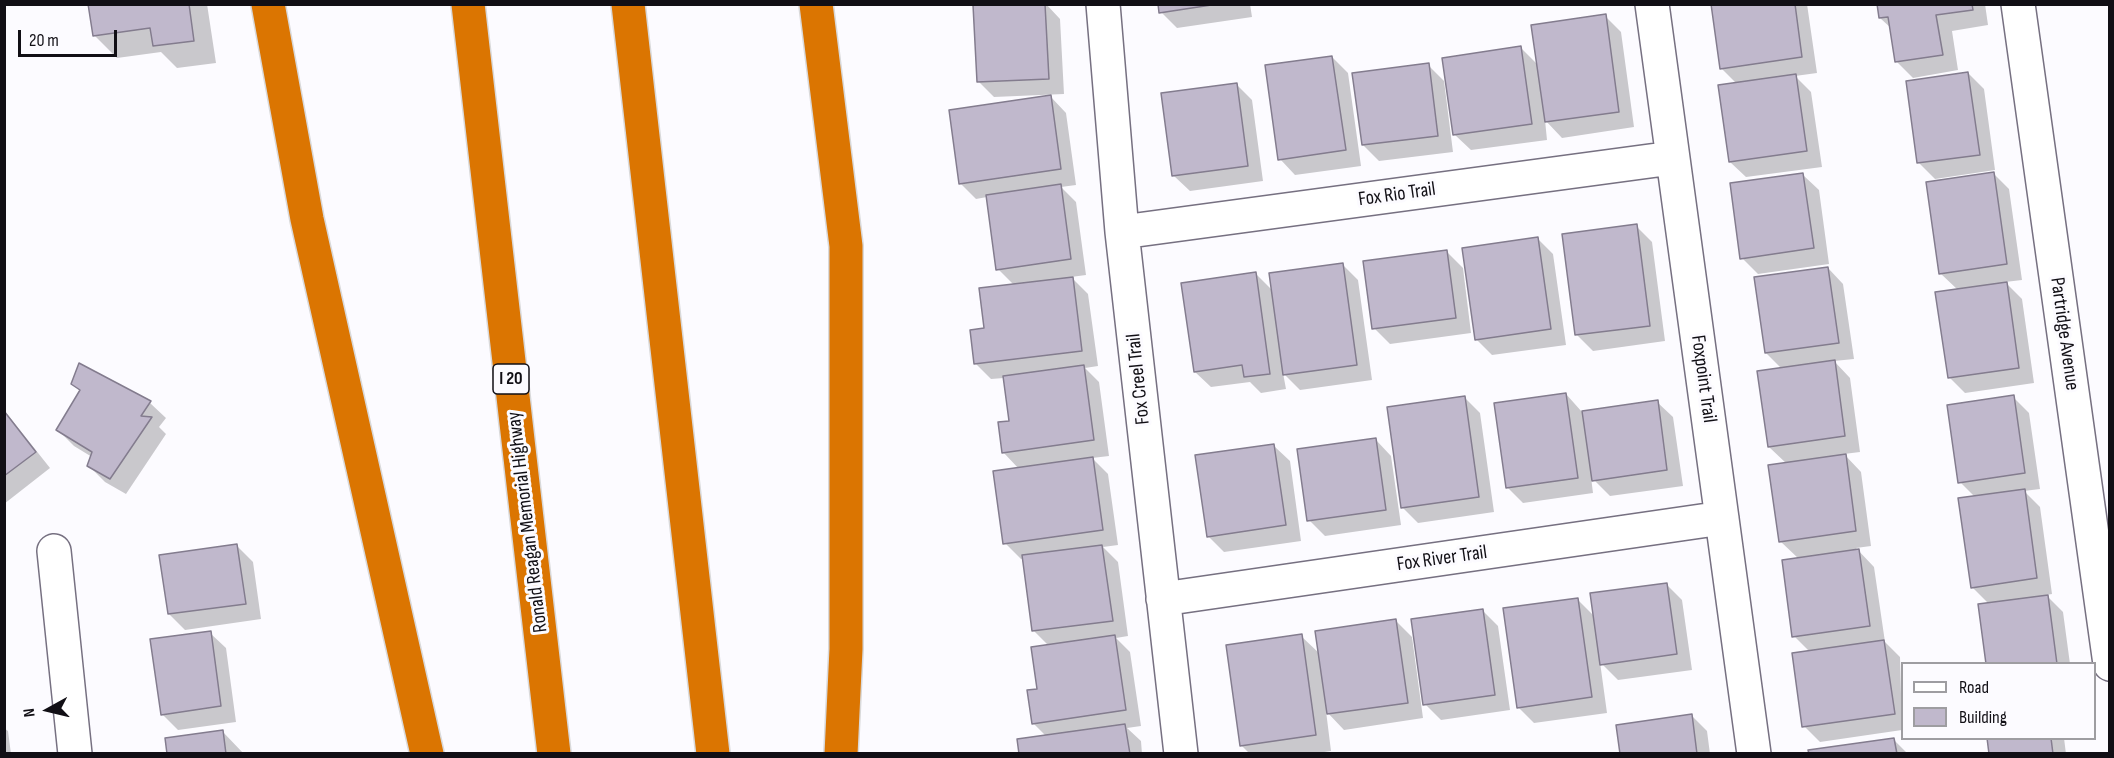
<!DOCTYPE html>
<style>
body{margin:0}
#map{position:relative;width:2114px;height:758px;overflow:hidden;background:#fcfbff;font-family:"Sofia Sans Condensed",sans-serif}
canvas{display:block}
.frame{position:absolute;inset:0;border:6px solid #110f15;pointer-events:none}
.legend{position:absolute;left:1901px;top:662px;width:195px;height:78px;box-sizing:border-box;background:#fcfbff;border:2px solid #9e9da1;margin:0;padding:8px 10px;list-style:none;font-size:18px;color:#110f15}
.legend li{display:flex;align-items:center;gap:12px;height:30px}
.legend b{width:30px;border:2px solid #9e9da1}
.north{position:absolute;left:18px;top:680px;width:60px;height:60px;-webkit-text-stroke:4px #fcfbff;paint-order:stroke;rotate:262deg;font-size:16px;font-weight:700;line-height:24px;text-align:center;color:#110f15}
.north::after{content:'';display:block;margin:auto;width:21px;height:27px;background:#110f15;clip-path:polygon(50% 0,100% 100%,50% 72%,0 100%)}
.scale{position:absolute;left:18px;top:30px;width:99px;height:27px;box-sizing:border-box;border:3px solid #110f15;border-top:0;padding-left:8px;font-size:18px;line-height:21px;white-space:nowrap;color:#110f15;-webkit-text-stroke:4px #fcfbff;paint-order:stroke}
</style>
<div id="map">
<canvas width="2114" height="758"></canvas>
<div class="frame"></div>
<ul class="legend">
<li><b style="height:8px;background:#fff"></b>Road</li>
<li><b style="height:16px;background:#c0b8cc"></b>Building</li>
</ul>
<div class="north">N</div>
<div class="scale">20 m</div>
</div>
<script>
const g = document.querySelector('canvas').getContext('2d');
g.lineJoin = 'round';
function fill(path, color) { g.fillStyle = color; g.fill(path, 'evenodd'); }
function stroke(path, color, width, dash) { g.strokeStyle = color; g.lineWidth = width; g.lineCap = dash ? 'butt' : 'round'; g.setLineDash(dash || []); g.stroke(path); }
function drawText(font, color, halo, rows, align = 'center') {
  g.font = font + ' "Sofia Sans Condensed",sans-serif'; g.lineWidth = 6; g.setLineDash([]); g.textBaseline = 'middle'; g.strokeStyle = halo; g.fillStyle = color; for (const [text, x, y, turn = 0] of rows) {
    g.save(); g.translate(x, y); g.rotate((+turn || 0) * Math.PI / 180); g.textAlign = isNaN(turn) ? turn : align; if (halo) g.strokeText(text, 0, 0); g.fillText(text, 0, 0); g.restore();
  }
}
const shadow = new Path2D(`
 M90 4H207L216 63 177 68 161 52 117 58 95 36Z
 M1014 4H1046L1060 19 1064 94 994 97 978 81Z
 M1160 4H1250L1252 17 1177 28 1161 12Z
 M1712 4H1807L1817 73 1795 76 1811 92 1822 167 1746 177 1730 162 1737 84 1721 68Z
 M1878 4H1985L1988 25 1952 31 1958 70 1913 78 1897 62 1892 29 1880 18Z
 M1605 16 1621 32 1634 127 1562 138 1545 120 1547 140 1471 150 1455 135 1521 48 1538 65Z
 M1332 57 1348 73 1361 166 1295 175 1280 159Z
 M1428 65 1444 81 1453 152 1379 161 1363 145Z
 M1968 73 1984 89 1995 170 1935 179 1919 163 1907 82Z
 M1236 84 1252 100 1263 181 1190 191 1174 176Z
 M1050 96 1066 113 1076 185 1061 187 1076 202 1086 275 1071 277 1088 294 1098 366 1085 368 1099 382 1109 456 1092 458 1108 474 1118 545 1103 547 1118 562 1128 636 1116 638 1130 652 1141 726 1127 728 1141 741 1142 754H1021L1047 737 1033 723 1049 646 1034 631 1024 558 1021 559 1005 543 1019 469 1003 452 1011 422 1004 378 991 379 975 363 986 329 1014 285 998 269 987 197 976 199 960 183Z
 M1994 174 2009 189 2022 280 2005 282 2022 299 2034 383 1965 393 1949 377 1958 290 1940 273Z
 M1803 175 1819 190 1829 264 1758 274 1742 258Z
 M1636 226 1652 242 1665 341 1593 351 1577 335Z
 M1538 239 1553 254 1566 345 1492 355 1476 339Z
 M1447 252 1463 268 1471 333 1390 344 1374 328Z
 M1343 265 1358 280 1372 380 1300 390 1283 373 1286 389 1261 393 1250 382 1211 387 1195 372 1256 274 1273 291Z
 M1828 268 1843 284 1854 359 1834 361 1850 378 1860 452 1844 454 1861 472 1871 546 1856 548 1874 567 1885 642 1900 657 1902 730 1820 742 1804 726 1810 652 1794 636 1799 559 1780 541 1787 464 1769 447 1782 369 1766 353Z
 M80 365 150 403 166 418 159 427 166 434 126 494 105 482 89 466 92 457 74 446 58 430 81 392 73 384Z
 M1566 394 1582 412 1657 402 1673 417 1683 486 1610 496 1591 477 1593 493 1523 503 1507 487Z
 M1464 397 1480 413 1494 512 1418 523 1402 507Z
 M2013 397 2029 413 2040 489 2024 491 2040 507 2052 594 2046 595 2063 612 2070 664H1987L1989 604 1972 587 1976 498 1960 482Z
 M4 410 50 468 4 504Z
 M1376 440 1391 456 1401 525 1325 536 1309 520Z
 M1274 446 1290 461 1301 541 1224 552 1208 536Z
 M237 546 253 562 261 619 185 630 169 614Z
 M1666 584 1682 600 1692 670 1618 680 1600 662 1607 713 1534 723 1518 707 1577 599 1595 617Z
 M1482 610 1498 626 1510 710 1441 720 1425 704Z
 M1396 621 1412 637 1423 718 1344 730 1326 711 1331 751 1311 754H1250L1241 745 1301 636 1320 654Z
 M210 633 226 648 236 722 178 730 162 714Z
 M1691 715 1707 731 1710 754H1621Z
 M4 728 8 731 11 754H4Z
 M222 731 244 754H169Z
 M1989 738H2064L2066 754H1991Z
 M1894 740 1908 754H1810Z`);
const building = new Path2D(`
 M88 4H189L194 41 153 46 150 28 93 36Z
 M1045 4 1049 79 977 82 973 5Z
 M1158 4H1218L1159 13Z
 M1711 4H1795L1802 57 1720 69Z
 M1877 4H1972L1973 10 1936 15 1943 55 1895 62 1888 17 1879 18Z
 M1606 14 1619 112 1545 122 1531 25Z
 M1521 46 1532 124 1453 135 1442 58Z
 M1332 56 1346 150 1278 160 1265 65Z
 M1429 63 1438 136 1362 145 1352 73Z
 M1968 72 1980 155 1917 163 1906 81Z
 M1796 74 1807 151 1729 162 1718 85Z
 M1237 83 1248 166 1172 176 1161 93Z
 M1051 95 1061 169 959 184 949 110Z
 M1994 172 2007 264 1939 274 1926 182Z
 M1803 173 1814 248 1740 259 1730 183Z
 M1061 184 1071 259 996 270 986 195Z
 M1637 224 1650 326 1575 335 1562 234Z
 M1538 237 1551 329 1475 340 1462 248Z
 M1447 250 1456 318 1372 329 1363 261Z
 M1343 263 1357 365 1283 375 1269 273Z
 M1828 267 1839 343 1765 353 1754 277Z
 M1256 272 1270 374 1244 377 1242 365 1194 372 1181 283Z
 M1073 277 1082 351 974 364 970 330 984 328 979 288Z
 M2007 282 2019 368 1948 378 1935 292Z
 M1835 360 1845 436 1768 447 1757 371Z
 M79 363 151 401 141 416 152 417 110 479 87 466 92 452 56 430 80 390 71 384Z
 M1084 365 1094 440 1002 453 998 422 1009 421 1003 376Z
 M1566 393 1578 478 1506 488 1494 403Z
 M2014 395 2025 473 1958 483 1947 405Z
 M1465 396 1479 497 1401 508 1387 407Z
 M1658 400 1667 470 1592 481 1582 411Z
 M4 411 36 452 4 476Z
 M1376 438 1386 510 1307 521 1297 449Z
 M1274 444 1286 525 1207 537 1195 455Z
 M1846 454 1856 531 1779 542 1768 465Z
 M1093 457 1103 530 1003 544 993 471Z
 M2025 489 2037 578 1971 588 1958 498Z
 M237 544 246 604 168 614 159 555Z
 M1102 545 1113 621 1032 631 1022 555Z
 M1859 549 1870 626 1792 637 1782 560Z
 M1667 583 1677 654 1600 665 1590 593Z
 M2048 595 2057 664H1986L1978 604Z
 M1578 598 1592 697 1517 708 1503 608Z
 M1483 609 1495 695 1423 705 1411 619Z
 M1396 619 1408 703 1327 714 1315 631Z
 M211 631 221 706 161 715 150 639Z
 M1302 634 1316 735 1240 746 1226 645Z
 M1115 635 1126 710 1032 724 1027 690 1037 689 1031 647Z
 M1884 640 1895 714 1802 727 1792 653Z
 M1692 714 1697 754H1620L1616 725Z
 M1125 724 1130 754H1019L1017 739Z
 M223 730 226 754H167L165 738Z
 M1894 738 1897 754H1809L1808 750Z
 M1987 738H2051L2053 754H1989Z`);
const minor = new Path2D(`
 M1103 4 1122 232 1181 754
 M1652 4 1754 754
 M2018 4 2110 664
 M1122 232 1672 158
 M54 551 75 754
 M1163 599 1722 518`);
const highway = new Path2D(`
 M268 4 307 219 427 754
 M468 4 554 754
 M628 4 713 754
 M816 4 846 246V649L841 754`);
const shields = [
 [511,379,36]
];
const shieldNames = [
 ["I 20",511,379]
];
const streetNames = [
 ["Fox Rio Trail",1397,195,-8],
 ["Partridge Avenue",2064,334,82],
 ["Fox Creel Trail",1139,379,-96],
 ["Foxpoint Trail",1703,379,82],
 ["Ronald Reagan Memorial Highway",528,522,-97],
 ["Fox River Trail",1442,559,-8]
];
fill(shadow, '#0003');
fill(building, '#c0b8cc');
stroke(building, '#837c8e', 1.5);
stroke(minor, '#767081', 36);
stroke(highway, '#d9d9da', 36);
stroke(minor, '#fff', 33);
stroke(highway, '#db7501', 33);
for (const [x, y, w] of shields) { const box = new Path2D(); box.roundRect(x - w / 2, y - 15, w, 30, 4.5); g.fillStyle = '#fcfbff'; g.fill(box); stroke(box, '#110f15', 1.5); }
drawText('bold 18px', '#110f15', null, shieldNames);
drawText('20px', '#110f15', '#fcfbff', streetNames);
</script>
